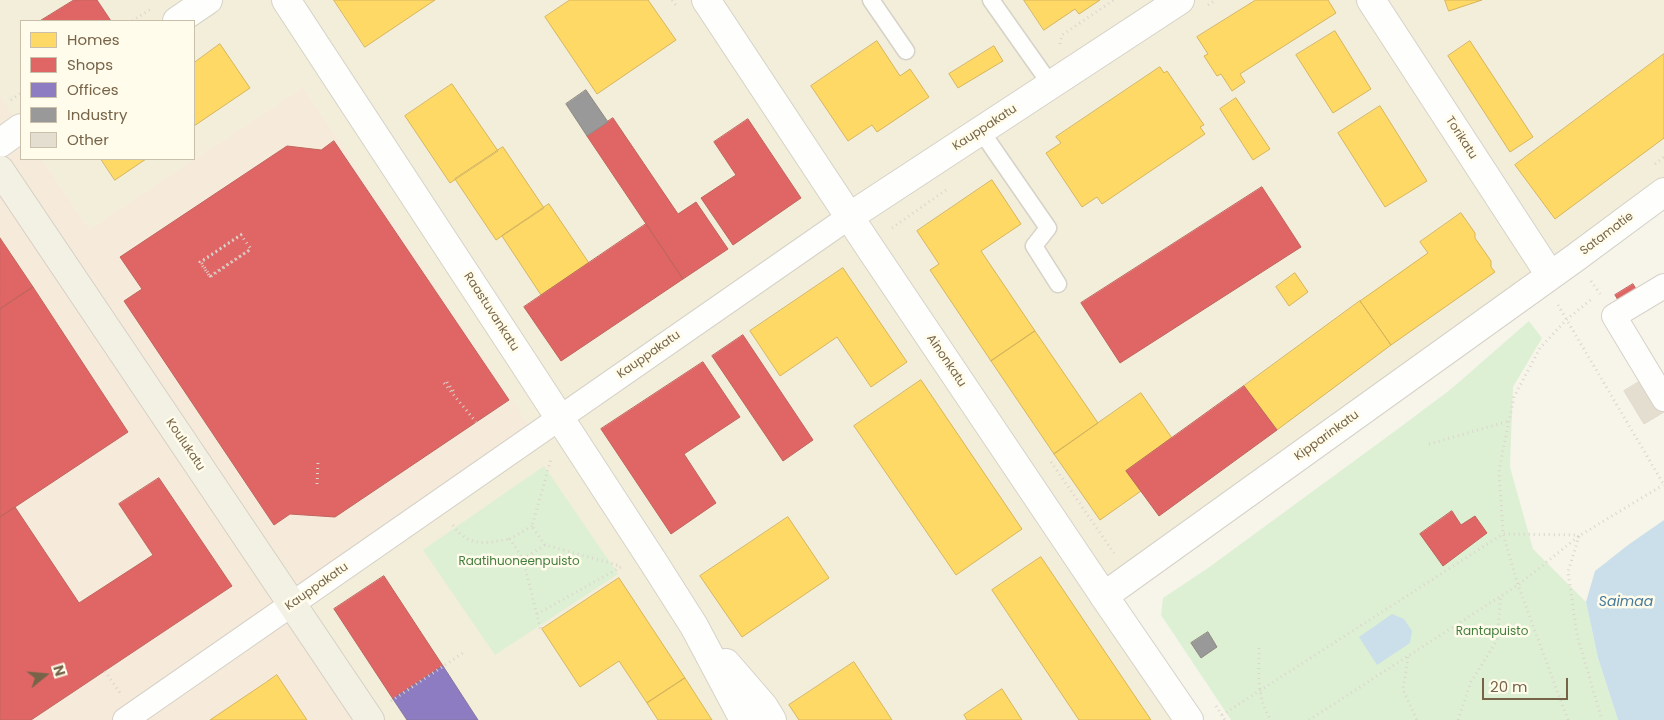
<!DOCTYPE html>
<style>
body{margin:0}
#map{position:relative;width:1664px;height:720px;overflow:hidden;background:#f7f5ea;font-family:Poppins,sans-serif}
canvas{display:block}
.legend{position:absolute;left:20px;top:20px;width:175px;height:140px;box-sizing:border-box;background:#fffceb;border:1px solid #c9bfaa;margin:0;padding:6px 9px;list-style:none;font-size:15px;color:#776448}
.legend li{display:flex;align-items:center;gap:10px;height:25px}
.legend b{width:25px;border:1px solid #c9bfaa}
.north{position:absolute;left:20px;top:650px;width:50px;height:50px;-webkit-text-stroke:4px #fffceb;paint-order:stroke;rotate:73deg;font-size:14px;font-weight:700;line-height:20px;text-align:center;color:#776448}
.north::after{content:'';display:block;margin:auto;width:18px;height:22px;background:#776448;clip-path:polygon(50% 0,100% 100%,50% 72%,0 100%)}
.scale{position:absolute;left:1482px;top:678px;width:86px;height:22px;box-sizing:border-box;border:2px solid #776448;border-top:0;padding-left:6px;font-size:15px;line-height:18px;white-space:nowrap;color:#776448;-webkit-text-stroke:4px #fffceb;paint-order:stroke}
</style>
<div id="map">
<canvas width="1664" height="720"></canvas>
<ul class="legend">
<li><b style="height:14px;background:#ffd966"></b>Homes</li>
<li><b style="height:14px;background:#e06666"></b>Shops</li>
<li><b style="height:14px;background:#8e7cc3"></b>Offices</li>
<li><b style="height:14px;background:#999"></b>Industry</li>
<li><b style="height:14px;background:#e4ded1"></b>Other</li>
</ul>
<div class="north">N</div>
<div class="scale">20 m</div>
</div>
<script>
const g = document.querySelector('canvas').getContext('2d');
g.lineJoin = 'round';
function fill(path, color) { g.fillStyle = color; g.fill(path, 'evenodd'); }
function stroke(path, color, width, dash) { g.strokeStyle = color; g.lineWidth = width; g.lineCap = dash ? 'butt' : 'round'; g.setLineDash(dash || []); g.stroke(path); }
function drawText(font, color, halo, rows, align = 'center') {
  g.font = font + ' Poppins,sans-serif'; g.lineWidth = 5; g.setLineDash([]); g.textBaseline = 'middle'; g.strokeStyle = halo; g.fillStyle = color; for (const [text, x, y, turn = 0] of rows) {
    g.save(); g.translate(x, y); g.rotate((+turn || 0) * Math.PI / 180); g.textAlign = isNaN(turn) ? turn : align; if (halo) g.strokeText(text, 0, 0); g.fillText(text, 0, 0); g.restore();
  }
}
const residential = new Path2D(`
 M0 0H1664V192L1104 596 1189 720H370L292 605 535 434 303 87 89 229 42 159H194V21H21V127L0 95Z`);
const commercial = new Path2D(`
 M303 87 535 434 292 605 370 720H0V95L21 127V159H42L89 229Z`);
const green = new Path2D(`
 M1529 321 1542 338 1513 387 1510 467 1533 549 1586 602 1598 658 1618 720H1231L1161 615 1163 598 1208 568 1395 431 1451 389Z
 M544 466 618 574 495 655 423 550Z`);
const water = new Path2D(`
 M1664 520V720H1618L1598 658 1586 602 1595 571 1628 545Z
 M1392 614 1404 619 1412 631 1410 643 1377 665 1359 637Z`);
const homes = new Path2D(`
 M334 0H435L365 47Z
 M570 0H648L676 40 597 94 545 17Z
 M1024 0H1100L1079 14 1075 9 1044 30Z
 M1256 0H1328L1336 13 1240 74 1245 82 1232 91 1221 74 1217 76 1204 56 1208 54 1197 37Z
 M1445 0H1482L1449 11Z
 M1335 31 1371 89 1333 113 1296 55Z
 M877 41 900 76 910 69 929 97 877 132 872 125 848 141 811 86Z
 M1470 41 1533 137 1510 152 1448 56Z
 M220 44 250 88 194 126V63Z
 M994 46 1003 61 958 88 949 74Z
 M1664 54V138L1555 219 1515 165Z
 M1160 67 1164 73 1167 71 1204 125 1200 127 1205 134 1102 204 1097 197 1082 207 1046 153 1061 143 1056 137Z
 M452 84 498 151 450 183 405 116Z
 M1236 98 1270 149 1253 160 1220 109Z
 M1380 106 1427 181 1385 207 1338 133Z
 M503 147 544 208 496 240 455 179Z
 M101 159H146L115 180Z
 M992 180 1021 224 981 251 1035 331 991 361 930 270 939 264 917 231Z
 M549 204 589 263 541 295 502 236Z
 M1461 213 1475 233V238L1491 261V267L1495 272 1391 345 1360 301 1428 253 1420 242Z
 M843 268 907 362 871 387 837 337 780 376 750 331Z
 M1295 273 1308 292 1289 306 1276 287Z
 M1360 301 1391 345 1277 430 1244 386Z
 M1035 331 1098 423 1054 454 991 361Z
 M921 380 1022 529 956 575 854 426Z
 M1141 393 1172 438 1126 471 1141 491 1100 520 1054 454Z
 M788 517 829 578 742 637 700 576Z
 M1041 557 1151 720H1079L992 590Z
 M619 578 685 678 647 703 619 661 580 687 542 629Z
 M854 662 892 720H799L789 705Z
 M277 675 307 720H210L265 683Z
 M685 678 712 720H658L647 703Z
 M1002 689 1022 720H967L964 715Z`);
const shops = new Path2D(`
 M74 0H97L111 21H40Z
 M613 118 678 214 696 202 728 249 683 279 587 136Z
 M748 119 801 198 733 245 701 198 736 175 714 142Z
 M334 141 509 400 335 517 290 514 274 525 124 301 142 289 120 257 287 146 321 150Z
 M1262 187 1301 247 1120 363 1081 303Z
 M646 224 683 279 561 361 524 307Z
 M0 238 33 287 0 309Z
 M1633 284 1642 299 1624 310 1615 295Z
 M33 287 128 432 0 517V309Z
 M743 335 813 440 783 461 712 356Z
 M703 362 740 417 684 454 716 503 671 534 601 429Z
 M1244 386 1277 430 1159 516 1126 471Z
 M159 478 232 586 31 720H0V517L15 507 79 603 153 555 119 504Z
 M1452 511 1461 525 1475 516 1487 533 1443 566 1420 534Z
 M384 576 443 666 393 699 334 609Z`);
const offices = new Path2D(`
 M443 666 478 720H407L393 699Z`);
const industry = new Path2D(`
 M586 90 608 122 587 136 566 104Z
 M1208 632 1217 647 1201 658 1191 643Z`);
const building = new Path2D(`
 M1650 375 1664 399V412L1644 424 1624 391Z`);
const path = new Path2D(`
 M672 0 678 8
 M1208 5 1216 0
 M132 21 151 9
 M1060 44 1062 35 1114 0
 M11 100 21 93
 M1655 164 1664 157
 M892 228 946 190
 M242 234 200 262 210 277 251 249 241 235 201 262 210 276 251 249
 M1591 281 1600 294
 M1558 305 1664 485
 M447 382 454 392
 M444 383 476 422
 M1429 444 1509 421
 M1051 462 1114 553
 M317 484 318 461
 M453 525C469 548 485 543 510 539
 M532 526 510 539 523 559 541 631
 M1579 536 1568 572 1577 635 1602 720
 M545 545 532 526 551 459
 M523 559 545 545 621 566
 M537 614 621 567
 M1259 648C1259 674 1256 697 1271 720
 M1408 657 1403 690 1417 720
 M105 671 120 693
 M391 701 463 653
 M1216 706 1225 720
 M1222 715 1503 534 1579 535
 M1309 720 1518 585 1579 536 1663 485
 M1458 720 1471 682 1497 640 1501 595
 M1568 720 1518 585 1503 534 1499 470 1514 397 1540 348 1567 319 1593 298`);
const service = new Path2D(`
 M871 0 906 51
 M991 0 1051 85
 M981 131 1048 228 1034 246 1058 284`);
const pedestrian = new Path2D(`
 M1664 286 1614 316 1664 399
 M125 720 849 217`);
const minor = new Path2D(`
 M286 0 520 357 654 563 694 626 744 720
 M706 0 868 245 1104 596
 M177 21 208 0
 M0 143 21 128
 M849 217 1180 0
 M726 663 764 707 772 720`);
const tertiary = new Path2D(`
 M1371 0 1550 275
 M1189 720 1104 596 1575 258 1664 192`);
const primary = new Path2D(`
 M0 170 370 720`);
const streetNames = [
 ["Kauppakatu",985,128,-33],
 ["Torikatu",1461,138,57],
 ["Satamatie",1607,234,-37],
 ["Raastuvankatu",491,312,57],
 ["Kauppakatu",649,355,-35],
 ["Ainonkatu",946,361,56],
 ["Kipparinkatu",1327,436,-36],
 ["Koulukatu",185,445,56],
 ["Kauppakatu",317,587,-35]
];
const parkNames = [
 ["Raatihuoneenpuisto",519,562],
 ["Rantapuisto",1492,632]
];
const waterNames = [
 ["Saimaa",1626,602]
];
fill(residential, '#f3eeda');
fill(commercial, '#f6eada');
fill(green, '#def0d4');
fill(water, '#cadfe9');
fill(homes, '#ffd966');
stroke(homes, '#d6b65d', 1);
fill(shops, '#e06666');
stroke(shops, '#c0655d', 1);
fill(offices, '#8e7cc3');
stroke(offices, '#87759e', 1);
fill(industry, '#999');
stroke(industry, '#8f8981', 1);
fill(building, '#e4ded1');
stroke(building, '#e1dacc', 1);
stroke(service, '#d6d2c8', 19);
stroke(pedestrian, '#d6d2c8', 26);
stroke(minor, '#d6d2c8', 30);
stroke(tertiary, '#d6d2c8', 30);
stroke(primary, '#d6d0c5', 30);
stroke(path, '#dad5cd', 3, [1, 4]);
stroke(service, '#fefefc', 16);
stroke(pedestrian, '#fefefc', 24);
stroke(minor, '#fefefc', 28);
stroke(tertiary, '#fefefc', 28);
stroke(primary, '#f3f1e4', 28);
drawText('12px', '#776448', '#fffceb', streetNames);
drawText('12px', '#437e3f', '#fffceb', parkNames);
drawText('italic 14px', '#467a9b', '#fffceb', waterNames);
</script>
